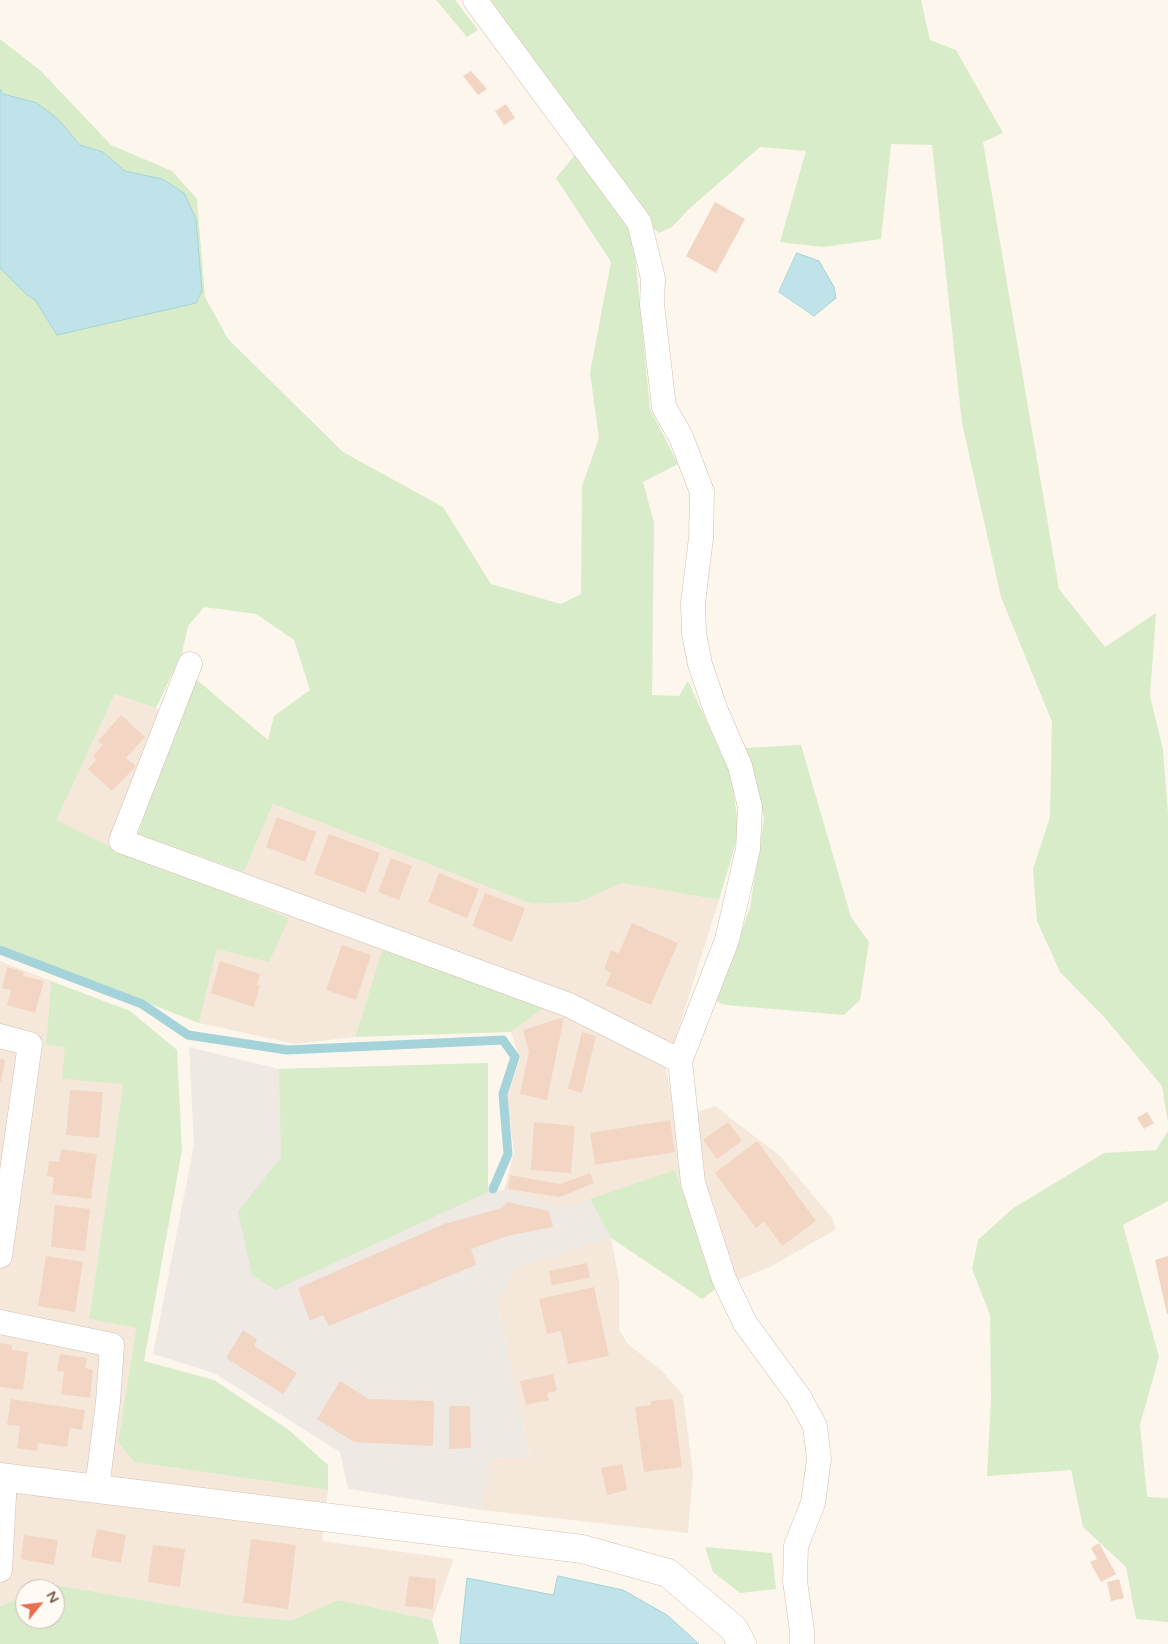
<!DOCTYPE html>
<style>
body{margin:0}
#map{position:relative;width:1168px;height:1644px;overflow:hidden;background:#fdf6ec;font-family:"Varela Round",sans-serif}
canvas{display:block}
.north{position:absolute;left:15px;top:1579px;width:50px;height:50px;box-sizing:border-box;background:#fffaf3;border:1px solid #cabbb1;border-radius:50%;rotate:61deg;font-size:14px;font-weight:700;line-height:20px;text-align:center;color:#7a5c4d}
.north::after{content:'';display:block;margin:auto;width:18px;height:22px;background:#e76f51;clip-path:polygon(50% 0,100% 100%,50% 72%,0 100%)}
</style>
<div id="map">
<canvas width="1168" height="1644"></canvas>
<div class="north">N</div>
</div>
<script>
const g = document.querySelector('canvas').getContext('2d');
g.lineJoin = 'round';
function fill(path, color) { g.fillStyle = color; g.fill(path, 'evenodd'); }
function stroke(path, color, width, dash) { g.strokeStyle = color; g.lineWidth = width; g.lineCap = dash ? 'butt' : 'round'; g.setLineDash(dash || []); g.stroke(path); }
const residential = new Path2D(`
 M115 694 156 708 176 722 138 834 244 872 273 804 532 904 580 902 622 883 719 900 666 1069 676 1119 715 1106 780 1156 833 1219 835 1230 770 1267 717 1288 675 1170 567 1208 504 1190 514 1152 507 1098 520 1059 511 1032 545 1006 384 950 355 1037 295 1044 199 1023 217 949 289 918 111 847 55 820Z
 M0 961 51 981 46 1045 65 1047 123 1084 89 1319 136 1328 118 1442 134 1462 328 1490 322 1541 454 1559 432 1620 338 1600 292 1620 235 1616 56 1585 46 1589H25V1597L0 1606Z
 M611 1238 619 1280V1330L628 1344 662 1371 683 1395 693 1472 688 1533 481 1510 491 1459 530 1457 497 1302 516 1268Z`);
const industrial = new Path2D(`
 M189 1047 279 1069 488 1063V1191L504 1190 567 1208 590 1199 611 1238 516 1268 497 1302 530 1457 491 1459 481 1510 348 1489 340 1452 214 1373 153 1354 194 1145Z`);
const green = new Path2D(`
 M436 0H455L478 30 467 37Z
 M489 0H921L930 40 956 50 1003 133 983 142 1059 589 1105 647 1156 613 1150 696 1163 750 1168 814V1123L1162 1086 1105 1018 1060 972 1037 921 1033 869 1050 817 1052 722 1001 597 962 423 932 145 891 144 881 239 823 247 780 242 806 151 760 147 689 209 672 227 659 233 650 226Z
 M0 39 41 71 111 145 172 171 197 199 205 297 228 339 343 452 443 507 491 584 561 604 581 594 582 486 599 438 590 373 611 262 556 178 575 155 633 235 650 409 678 464 643 482 654 523 652 695 679 696 688 681 731 775 739 832 719 900 622 883 580 902 532 904 273 804 244 872 138 834 176 722 197 680 268 740 274 716 310 690 294 640 256 614 204 607 188 626 182 653 156 708 115 694 56 820 111 847 289 918 269 962 217 949 199 1023 0 945V254L162 179 125 171 103 152 80 145 58 119 3 94 0 89Z
 M801 745 851 917 869 942 860 1000 844 1015 726 1005 715 1001 750 908 764 818 745 748Z
 M383 949 546 1006 511 1032 355 1037Z
 M51 981 130 1011 177 1050 182 1150 144 1361 214 1380 289 1430 328 1465V1490L134 1462 118 1442 136 1328 89 1319 123 1084 62 1079 65 1047 46 1045Z
 M488 1063V1192L275 1290 252 1275 238 1212 281 1157 279 1069Z
 M1168 1131V1201L1123 1225 1159 1357 1140 1425 1147 1497 1168 1498V1622L1136 1619 1126 1567 1083 1527 1071 1470 987 1476 991 1399 990 1315 972 1269 978 1240 1012 1209 1104 1153 1156 1150Z
 M675 1170 717 1288 702 1299 611 1238 590 1199Z
 M705 1547 772 1553 776 1589 740 1593 713 1572Z
 M56 1585 235 1616 292 1620 338 1600 432 1620 439 1644H0V1606L25 1597V1619H55V1589H46Z`);
const water = new Path2D(`
 M0 89 3 94 37 103 58 119 80 145 103 152 125 171 162 179 184 193 196 219 202 291 196 303 57 335 35 300 27 295 0 268Z
 M797 253 819 261 834 287 836 298 814 316 779 292Z
 M558 1576 623 1590 667 1615 699 1644H460L467 1578 553 1595Z`);
const stream = new Path2D(`
 M0 950 142 1004 188 1035 287 1050 503 1040 515 1057 503 1094 508 1154 493 1189`);
const building = new Path2D(`
 M471 71 487 89 478 95 463 76Z
 M506 104 515 118 504 125 495 111Z
 M715 202 745 219 716 273 686 256Z
 M121 715 145 737 126 758 136 766 112 791 88 769 97 759 93 756 103 745 98 741Z
 M277 817 316 832 305 862 266 847Z
 M329 834 380 853 365 893 314 874Z
 M391 858 412 866 399 900 378 892Z
 M439 873 479 889 467 918 428 902Z
 M485 893 525 908 512 942 472 926Z
 M632 923 678 943 651 1005 606 985 611 973 604 969 611 951 619 953Z
 M342 945 371 955 356 1000 326 990Z
 M220 961 260 974 257 985H260L254 1007 211 993Z
 M7 967 24 972 23 976 44 981 35 1013 7 1005 11 990 2 988Z
 M564 1017 547 1100 520 1094 529 1051 523 1030Z
 M582 1032 596 1036 582 1093 568 1089Z
 M0 1059 5 1060 1 1082H0Z
 M70 1090 103 1092 99 1138 66 1135Z
 M1147 1112 1154 1123 1144 1129 1137 1118Z
 M670 1120 675 1152 595 1165 590 1133Z
 M534 1122 575 1126 571 1173 531 1170Z
 M728 1122 742 1141 717 1159 703 1140Z
 M757 1141 816 1221 782 1246 764 1221 756 1228 715 1173Z
 M61 1149 97 1154 91 1199 52 1194 54 1177 47 1176 49 1161 59 1162Z
 M590 1173 594 1183 560 1197 508 1189 510 1175 560 1184Z
 M507 1202 549 1211 553 1227 507 1236 471 1249 476 1265 329 1326 323 1315 310 1321 298 1288 444 1224 502 1208Z
 M55 1205 90 1209 85 1251 51 1247Z
 M46 1256 83 1262 75 1312 38 1306Z
 M1168 1256V1314H1167L1155 1260Z
 M587 1263 590 1278 552 1285 549 1271Z
 M594 1287 609 1356 568 1364 561 1331 547 1334 539 1299Z
 M243 1330 257 1339 254 1346 297 1373 283 1394 226 1358Z
 M0 1343 12 1345V1350L28 1352 23 1390 0 1387Z
 M60 1354 87 1358 85 1368 93 1370 90 1398 61 1394 64 1372 57 1371Z
 M553 1374 557 1391 547 1393 549 1400 526 1405 520 1381Z
 M340 1381 369 1399 434 1401 433 1446 354 1442 317 1419Z
 M11 1399 85 1410 82 1430 70 1428 67 1447 38 1443 37 1451 17 1448 20 1426 7 1425Z
 M673 1399 682 1467 644 1472 635 1407 651 1405V1401Z
 M449 1406H470L471 1448 449 1449Z
 M622 1464 627 1490 607 1495 601 1468Z
 M97 1529 126 1535 121 1563 91 1557Z
 M24 1535 58 1540 54 1565 21 1559Z
 M251 1539 296 1545 288 1609 243 1603Z
 M1099 1543 1116 1574 1101 1582 1090 1562 1097 1559 1091 1548Z
 M153 1545 185 1549 180 1587 148 1582Z
 M409 1576 436 1579 433 1609 405 1606Z
 M1119 1579 1124 1598 1111 1601 1107 1582Z`);
const street = new Path2D(`
 M475 0 639 222 653 278 652 304 664 407 681 437 702 492 701 538 693 603 694 633 700 664 716 711 740 766 750 807 748 849 727 940 680 1061 693 1183 724 1279 745 1323 799 1397 815 1426 819 1459 813 1503 796 1546 795 1581 802 1631V1644
 M190 664 121 841 569 1005 680 1061
 M0 1036 30 1044 0 1256
 M0 1322 112 1345 108 1402 97 1488
 M0 1570 5 1478`);
const secondary = new Path2D(`
 M0 1477 582 1549 668 1573 734 1629 742 1644`);
fill(residential, '#f5e8da');
fill(industrial, '#efe9e4');
fill(green, '#d8ecc9');
fill(water, '#bfe3e8');
stroke(water, '#a5d3da', 1);
stroke(stream, '#a5d3da', 9);
fill(building, '#f3d5c3');
stroke(street, '#d1beb0', 25);
stroke(secondary, '#d6c0b0', 29);
stroke(street, '#fff', 24);
stroke(secondary, '#fff', 28);
</script>
